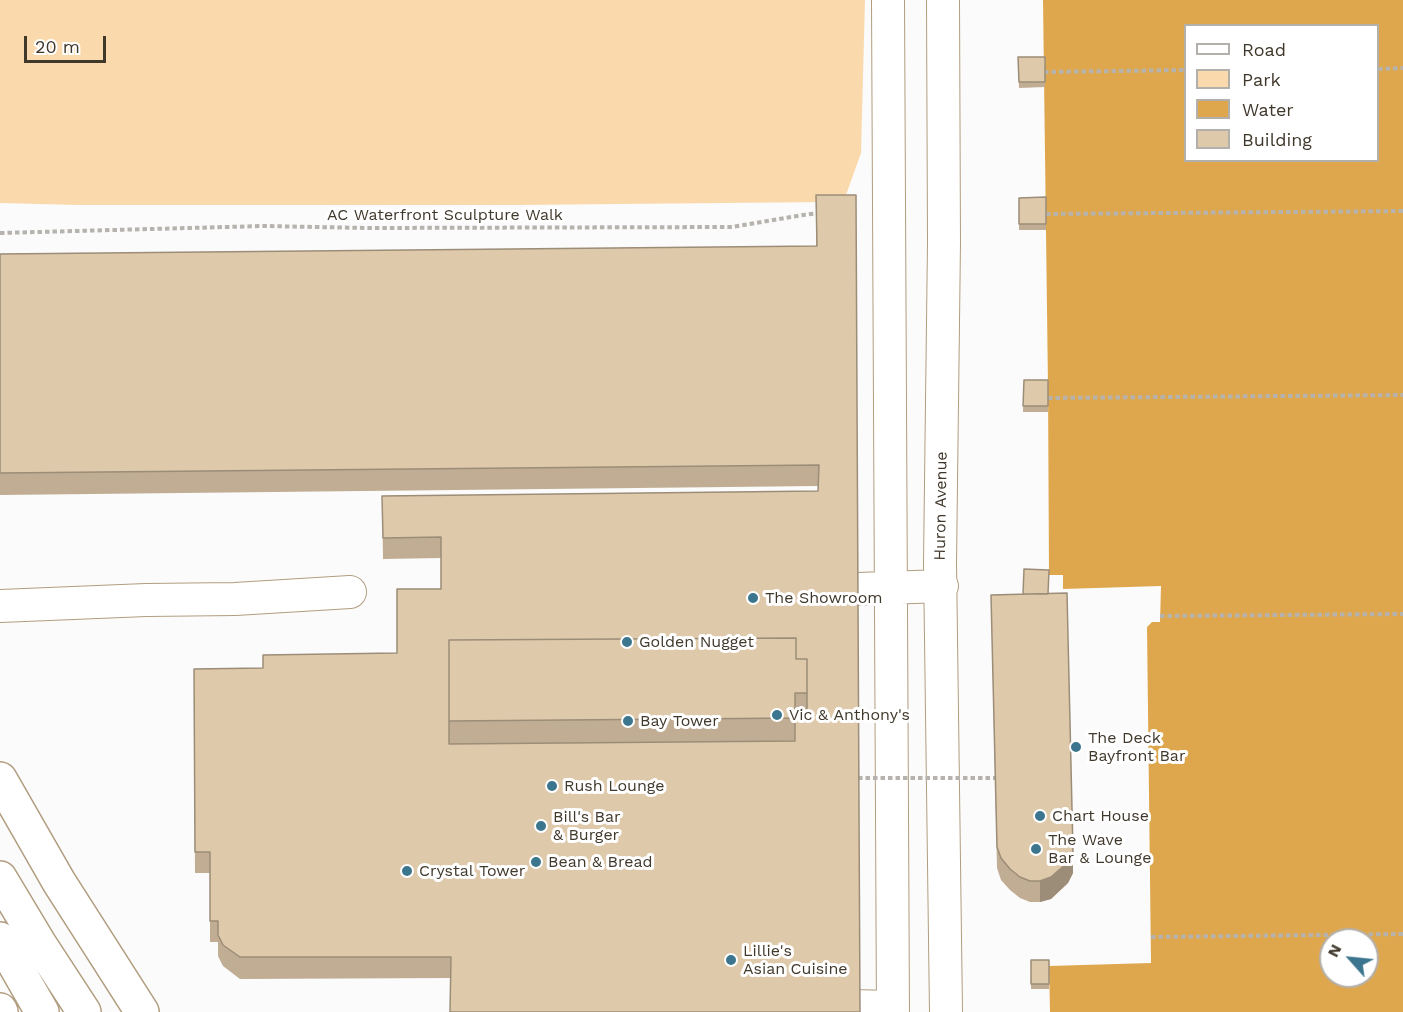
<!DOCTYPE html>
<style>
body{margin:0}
#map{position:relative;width:1403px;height:1012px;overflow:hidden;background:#fbfbfb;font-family:"Work Sans",sans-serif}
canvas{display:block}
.legend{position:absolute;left:1184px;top:24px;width:195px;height:138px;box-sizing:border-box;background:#fff;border:2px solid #b3afaa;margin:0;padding:8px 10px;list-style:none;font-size:18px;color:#40382b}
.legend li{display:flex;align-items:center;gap:12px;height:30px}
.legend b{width:30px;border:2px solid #b3afaa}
.north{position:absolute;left:1319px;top:928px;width:60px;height:60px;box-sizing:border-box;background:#fff;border:2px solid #b3afaa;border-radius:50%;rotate:297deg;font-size:16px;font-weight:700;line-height:24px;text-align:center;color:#40382b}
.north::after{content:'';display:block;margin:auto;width:21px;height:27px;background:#3b768e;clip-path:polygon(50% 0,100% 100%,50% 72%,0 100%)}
.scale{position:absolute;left:24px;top:36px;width:82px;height:27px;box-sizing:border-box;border:3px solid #40382b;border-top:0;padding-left:8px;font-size:18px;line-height:21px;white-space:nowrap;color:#40382b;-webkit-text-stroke:4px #fff;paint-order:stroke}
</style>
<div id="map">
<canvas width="1403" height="1012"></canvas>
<ul class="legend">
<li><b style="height:8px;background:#fff"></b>Road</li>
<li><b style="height:16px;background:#fadaac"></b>Park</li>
<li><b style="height:16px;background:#dfa74d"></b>Water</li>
<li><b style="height:16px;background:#dfc9ab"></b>Building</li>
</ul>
<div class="north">N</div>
<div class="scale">20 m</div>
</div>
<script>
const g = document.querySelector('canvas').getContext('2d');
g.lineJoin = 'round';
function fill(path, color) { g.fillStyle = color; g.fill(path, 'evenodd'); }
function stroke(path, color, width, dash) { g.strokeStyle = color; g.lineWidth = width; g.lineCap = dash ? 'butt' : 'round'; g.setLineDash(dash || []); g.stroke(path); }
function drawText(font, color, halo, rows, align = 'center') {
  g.font = font + ' "Work Sans",sans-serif'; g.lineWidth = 6; g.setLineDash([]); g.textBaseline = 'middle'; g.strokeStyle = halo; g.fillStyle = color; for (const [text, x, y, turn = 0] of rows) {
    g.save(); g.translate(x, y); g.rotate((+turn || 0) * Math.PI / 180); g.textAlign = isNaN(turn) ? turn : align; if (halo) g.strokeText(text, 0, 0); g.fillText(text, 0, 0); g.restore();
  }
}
const green = new Path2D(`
 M0 0H865L861 153 846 195 828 202 516 205H77L0 203Z`);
const water = new Path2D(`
 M1043 0H1403V1012H1050L1049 966 1151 963 1147 627 1152 622H1160L1161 586 1063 589V575H1049L1048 386ZM1186 26H1378V160H1186ZM1331 940H1367V976H1331Z`);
const path = new Path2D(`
 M1378 69 1403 68
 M1044 72 1186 70
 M1046 214 1403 211
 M0 233 264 226 367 228 732 227 803 215 820 213
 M1048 398 1403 395
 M1160 616 1403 614
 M1151 937 1403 934`);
const minor = new Path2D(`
 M888 0 893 1012
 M943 0 944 242 940 563 946 1012
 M858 589 942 586
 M0 606 146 600 235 599 350 592
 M851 1006 893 1007`);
const major = new Path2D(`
 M0 779 59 882 142 1012
 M0 878 39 943 84 1012
 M0 939 42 1012
 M0 1010 1 1012`);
const pathBridge = new Path2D(`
 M858 778H995`);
const wall = new Path2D(`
 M1018 57H1045V87L1019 88Z
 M816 195 860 1012 450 978 240 979 223 966 218 956V942H210V873H195L194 669 263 668 397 653 441 589V558L383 559 382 496 818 491V486L0 495V254L816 246Z
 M1046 197V230H1019V198Z
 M1024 380H1048V412H1023Z
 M1048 594 1073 873 1068 883 1051 899 1040 902H1030L1020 898 1010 890 1001 880 997 868 991 595Z
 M1031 960H1049V989H1031Z`);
const shadedWall = new Path2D(`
 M1073 852V873L1068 883 1051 899 1040 902V881Z`);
const building = new Path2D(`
 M1018 57H1045V82H1019Z
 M816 195H856L860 1012H450L451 957H240L223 945 218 935V921H210V852H195L194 669 263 668V655L397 653V589H441V537L383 538 382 496 818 491 819 465 0 473V254L817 246ZM796 638V659H807V716L795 717V741L449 744V640Z
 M1046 197V224H1019V198Z
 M1024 380H1048V406H1023Z
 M1024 569 1049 570 1048 594H1023Z
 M1067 593 1073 852 1068 862 1051 877 1040 881H1030L1020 877 1010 869 1001 858 997 847 991 595Z
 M796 638V659H807V693H795V718L449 721V640Z
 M1031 960H1049V984H1031Z`);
const markers = [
 [753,598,6,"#3b768e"],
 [627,642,6,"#3b768e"],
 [777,715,6,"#3b768e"],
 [628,721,6,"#3b768e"],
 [1076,747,6,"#3b768e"],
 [552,786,6,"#3b768e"],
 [1040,816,6,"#3b768e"],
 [541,826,6,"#3b768e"],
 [1036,849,6,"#3b768e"],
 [536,862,6,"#3b768e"],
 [407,871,6,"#3b768e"],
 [731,960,6,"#3b768e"]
];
const streetNames = [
 ["AC Waterfront Sculpture Walk",445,215],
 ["Huron Avenue",941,506,-89]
];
const poiNames = [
 ["The Showroom",765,598],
 ["Golden Nugget",639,642],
 ["Vic & Anthony's",789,715],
 ["Bay Tower",640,721],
 ["The Deck",1088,738],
 ["Bayfront Bar",1088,756],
 ["Rush Lounge",564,786],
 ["Chart House",1052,816],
 ["Bill's Bar",553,817],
 ["& Burger",553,835],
 ["The Wave",1048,840],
 ["Bar & Lounge",1048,858],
 ["Bean & Bread",548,862],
 ["Crystal Tower",419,871],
 ["Lillie's",743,951],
 ["Asian Cuisine",743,969]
];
fill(green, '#fadaac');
fill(water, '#dfa74d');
stroke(minor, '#b19d7f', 34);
stroke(major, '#b19d7f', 36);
stroke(path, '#b6b3ae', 4, [4.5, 3]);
stroke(minor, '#fff', 32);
stroke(major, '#fff', 33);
stroke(pathBridge, '#b6b3ae', 4, [4.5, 3]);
fill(wall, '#c0ad93');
fill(shadedWall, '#9c8d78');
fill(building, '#dfc9ab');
stroke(building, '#9c8d78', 1.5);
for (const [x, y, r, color] of markers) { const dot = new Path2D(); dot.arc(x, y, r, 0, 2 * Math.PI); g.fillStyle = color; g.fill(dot); stroke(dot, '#fff', 2); }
drawText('16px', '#40382b', '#fff', streetNames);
drawText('16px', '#40382b', '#fff', poiNames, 'left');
</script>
